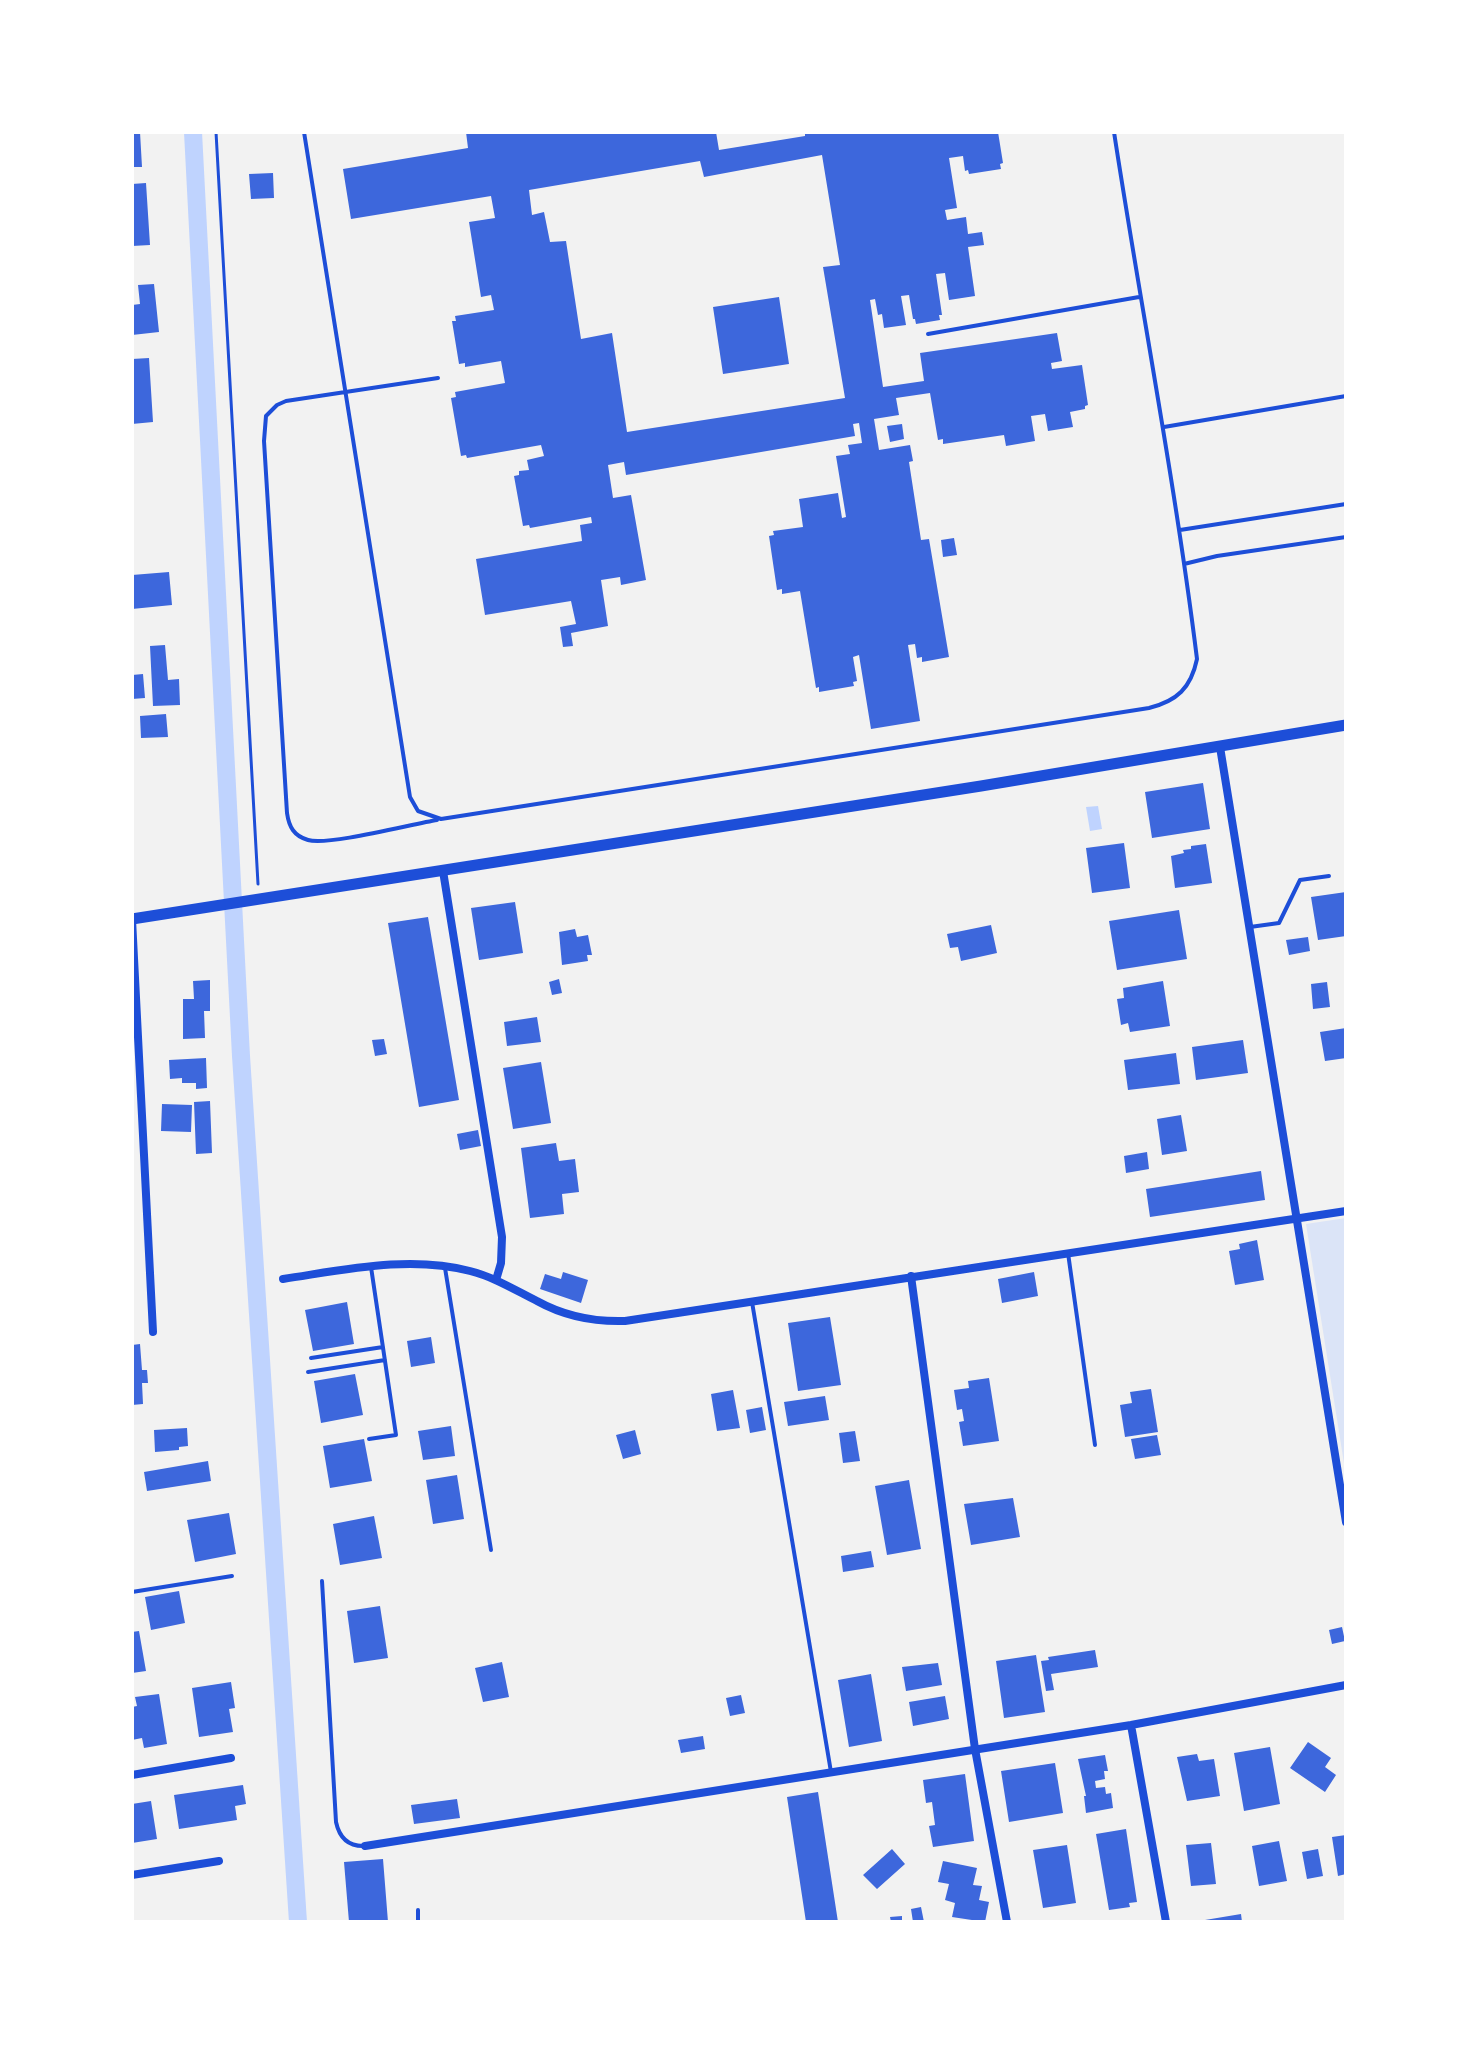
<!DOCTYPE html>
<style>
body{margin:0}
#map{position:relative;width:1478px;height:2054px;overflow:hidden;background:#f2f2f2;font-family:"Libre Baskerville",serif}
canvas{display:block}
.frame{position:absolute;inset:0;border:134px solid #fff;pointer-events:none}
</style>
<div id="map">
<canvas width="1478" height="2054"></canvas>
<div class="frame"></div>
</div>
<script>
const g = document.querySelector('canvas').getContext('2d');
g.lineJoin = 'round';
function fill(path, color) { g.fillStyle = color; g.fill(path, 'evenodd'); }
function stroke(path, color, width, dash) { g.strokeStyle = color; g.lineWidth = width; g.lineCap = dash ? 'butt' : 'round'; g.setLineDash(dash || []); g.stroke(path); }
const green = new Path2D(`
 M1346 1218V1476L1306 1224Z`);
const water = new Path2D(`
 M1098 806 1102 829 1090 831 1086 807Z`);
const canal = new Path2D(`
 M193 132 241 1056 298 1922`);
const building = new Path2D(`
 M132 132H140L142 167H132Z
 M466 132H716L719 150 805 136V132H998L1003 163 1000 164 1001 169 969 174 968 170 965 171 963 156 949 158 957 208 945 210 947 220 966 217 968 234 982 232 984 245 968 247 975 296 949 300 945 273 936 274 942 315H939L940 320 916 324 915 319H913L909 295 901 296 906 325 884 328 882 314 878 315 875 299 870 300 883 387 924 381 920 353 1057 333 1062 361 1051 363 1052 369 1082 365 1088 405 1085 406V409L1070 412 1073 427 1048 431 1045 414 1031 416 1035 441 1006 446 1004 435 943 444V439L938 440 930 393 896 398 899 415 874 419 879 450 910 445 913 461 909 462 921 540 929 539 949 657 922 662V657L917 658 915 644 908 645 920 721 871 729 859 655 853 657 857 681 853 682 854 686 819 692V687L816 688 800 591 782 594V589L777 590 769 536 774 535 773 531 803 527 799 499 838 493 842 518 846 517 836 456 850 454 848 445 862 443 859 423 853 424 855 436 626 475 624 462 608 465 613 498 631 495 646 580 621 585 620 577 601 580 608 626 571 633 573 646 563 647 560 627 576 624 571 601 485 615 476 559 582 541 580 525 592 523 591 517 530 528 529 525 523 526 514 476 519 475V471L529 470 527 460 544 456 541 445 467 458 466 455 461 456 451 398 456 397 455 392 505 383 501 361 465 367V363L459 364 452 321H456L455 316 494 310 491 295 481 297 469 222 495 218 491 196 351 219 343 169 468 148ZM822 155 840 265 823 267 845 398 627 432 612 333 581 339 566 241 550 242 544 212 532 215 529 190 700 161 704 177Z
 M273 173 274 198 251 199 249 174Z
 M146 183 150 245 132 246V184Z
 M154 284 159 332 132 335V305L140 304 138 285Z
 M779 297 789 364 723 374 713 307Z
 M149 358 153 422 132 424V359Z
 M902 424 904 439 890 442 887 426Z
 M954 538 957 555 943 557 941 540Z
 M169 572 172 605 132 609V575Z
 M165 645 168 680 179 679 180 705 153 706 150 646Z
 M143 674 145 698 132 699V675Z
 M166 714 168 737 141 738 140 716Z
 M1203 783 1210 829 1152 838 1145 792Z
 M1124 843 1130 888 1092 893 1086 848Z
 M1206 844 1212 883 1175 888 1171 856 1184 853 1183 850 1191 849V846Z
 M1346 892V936L1318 940 1311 897Z
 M515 902 523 953 479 960 471 908Z
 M1179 910 1187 959 1117 970 1109 921Z
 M428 917 459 1100 419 1107 388 923Z
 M991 925 997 953 961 961 958 947 950 948 947 934Z
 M575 929 577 937 588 935 592 955H587L588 961 562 965 559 932Z
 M1308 937 1310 951 1289 955 1286 940Z
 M559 979 562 993 552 995 549 982Z
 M210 980V1011H204L205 1038 183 1039V999H194L193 981Z
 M1163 981 1170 1026 1130 1032 1128 1023 1121 1025 1117 999 1124 998 1123 988Z
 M1327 982 1330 1007 1313 1009 1311 984Z
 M537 1017 541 1042 507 1046 504 1022Z
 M1346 1028V1058L1325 1061 1320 1032Z
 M384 1039 387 1054 375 1056 372 1040Z
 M1243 1040 1248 1073 1196 1080 1192 1047Z
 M1176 1053 1180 1084 1128 1090 1124 1060Z
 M206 1058 207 1088 196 1089V1083H182V1078L170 1079 169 1060Z
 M541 1062 551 1123 513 1129 503 1068Z
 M210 1101 212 1153 196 1154 194 1102Z
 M162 1104 192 1105 191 1132 161 1131Z
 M1181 1115 1187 1151 1162 1155 1157 1119Z
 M478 1130 481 1146 460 1150 457 1134Z
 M556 1143 559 1161 575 1159 579 1192 562 1194 564 1214 530 1218 521 1148Z
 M1147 1152 1149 1169 1126 1173 1124 1156Z
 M1261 1171 1265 1200 1150 1217 1146 1189Z
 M1257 1240 1264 1280 1235 1285 1229 1251 1240 1249 1239 1244Z
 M563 1272 588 1280 581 1303 540 1289 545 1274 561 1279Z
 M1034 1272 1038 1296 1002 1303 998 1279Z
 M347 1302 354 1344 313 1351 305 1310Z
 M830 1317 841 1385 798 1391 788 1323Z
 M431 1337 435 1363 411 1367 407 1341Z
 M140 1344 142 1370H147L148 1383H142L143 1404 132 1405V1345Z
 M355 1374 363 1415 321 1423 314 1381Z
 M989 1378 999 1441 963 1446 959 1422 964 1421 962 1409 957 1410 954 1390 969 1388 968 1381Z
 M1151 1389 1158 1432 1125 1437 1120 1405 1132 1403 1130 1392Z
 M733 1390 740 1428 717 1431 711 1394Z
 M825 1396 829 1420 788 1426 784 1402Z
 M762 1407 766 1430 750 1433 746 1410Z
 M451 1426 455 1456 423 1460 418 1431Z
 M187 1428 188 1446 179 1447V1450L155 1452 154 1430Z
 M635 1430 641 1454 623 1459 616 1435Z
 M855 1431 860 1461 843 1463 839 1433Z
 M1157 1435 1161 1455 1135 1459 1131 1439Z
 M364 1439 372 1481 330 1488 323 1446Z
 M208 1461 211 1481 147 1491 144 1472Z
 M457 1475 464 1519 433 1524 426 1480Z
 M909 1480 921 1549 887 1555 875 1486Z
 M1013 1498 1020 1537 971 1545 964 1504Z
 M229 1513 236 1554 195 1562 187 1520Z
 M374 1516 382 1558 340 1565 333 1524Z
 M871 1551 874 1567 843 1572 841 1556Z
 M179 1591 185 1623 151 1630 145 1597Z
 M380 1606 388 1658 354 1663 347 1611Z
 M1342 1627 1345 1641 1332 1644 1329 1630Z
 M139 1631 146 1671 132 1673V1632Z
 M1095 1650 1098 1667 1051 1674 1054 1690 1046 1691 1041 1661 1049 1660 1048 1657Z
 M1036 1655 1045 1712 1004 1718 996 1661Z
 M502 1662 509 1697 483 1702 475 1668Z
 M938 1663 942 1685 906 1691 902 1667Z
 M871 1674 882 1741 849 1747 838 1680Z
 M231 1682 235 1708 229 1709 233 1732 199 1737 192 1688Z
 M159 1694 167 1744 144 1748 142 1738 132 1740V1707L137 1706 135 1697Z
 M741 1695 745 1713 730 1716 726 1698Z
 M945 1696 949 1719 913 1726 909 1702Z
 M703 1736 705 1749 681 1753 678 1740Z
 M1308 1742 1331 1758 1325 1767 1336 1775 1325 1792 1290 1768Z
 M1270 1747 1280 1804 1244 1811 1234 1753Z
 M1197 1754 1199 1761 1214 1759 1220 1796 1187 1801 1177 1757Z
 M1105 1755 1108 1771H1104L1105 1779 1095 1781 1096 1788 1105 1787 1106 1794 1111 1793 1113 1808 1086 1813 1084 1796H1086L1078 1759Z
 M1055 1763 1063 1813 1009 1822 1001 1771Z
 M965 1774 974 1841 933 1847 929 1826 935 1825 932 1802 926 1803 923 1780Z
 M243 1785 246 1804 235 1806 237 1820 179 1829 174 1795Z
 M818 1792 838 1922H806L787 1797Z
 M457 1799 460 1818 414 1824 411 1805Z
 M151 1801 157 1839 132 1843V1804Z
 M1126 1829 1137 1902 1129 1903 1130 1907 1109 1910 1096 1834Z
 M1346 1835V1874L1338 1876 1332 1837Z
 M1279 1841 1287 1881 1259 1886 1252 1846Z
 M1211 1843 1216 1884 1191 1886 1186 1845Z
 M1067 1845 1076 1903 1043 1908 1033 1850Z
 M892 1849 905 1864 877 1889 863 1875Z
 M1318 1849 1323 1876 1307 1879 1302 1852Z
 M383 1859 388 1922H349L344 1862Z
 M943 1861 977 1868 973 1885 982 1886 979 1900 989 1902 985 1922 952 1917 955 1903 945 1900 949 1884 938 1882Z
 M921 1907 924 1922H913L911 1909Z
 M1241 1914 1242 1922H1206L1205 1920Z
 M902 1916V1922H891L890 1917Z`);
const path = new Path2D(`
 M216 132 258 884`);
const service = new Path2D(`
 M304 132 410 797 418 811 441 819 1149 708C1177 701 1191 688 1197 659 1175 482 1141 308 1114 132
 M928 334 1139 297
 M1164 427 1346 396
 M1180 530 1346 504
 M1184 564 1217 556 1346 537
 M437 820C412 824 328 846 308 840 294 836 289 827 287 813L264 441 266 416 277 405 286 401 438 378
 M1250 927 1279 923 1300 880 1329 876
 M1068 1253 1095 1445
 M445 1268 491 1550
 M752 1302 831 1772
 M311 1358 383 1347
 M308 1372 385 1360
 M369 1439 396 1435 371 1267
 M322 1581 336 1822C339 1836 347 1846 363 1846
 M132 1592 232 1576
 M418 1910V1922`);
const minor = new Path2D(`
 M1220 747 1346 1522
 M443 871 502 1237 501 1263 496 1280
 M132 919 153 1332
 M911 1276 975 1749 1007 1922
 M283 1279C344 1270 409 1255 470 1271 494 1277 515 1290 537 1301 564 1316 594 1322 625 1321L1346 1211
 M1131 1725 1166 1922
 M132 1775 231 1758
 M365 1846 1131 1725 1346 1685
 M132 1875 219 1861`);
const tertiary = new Path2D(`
 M132 919 981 786 1346 725`);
fill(green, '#dbe4f7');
fill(water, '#bfd3fe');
stroke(canal, '#bfd3fe', 18);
fill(building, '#3d67dc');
stroke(path, '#1d4ed8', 3);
stroke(service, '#1d4ed8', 4);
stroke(minor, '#1d4ed8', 8);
stroke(tertiary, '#1d4ed8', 11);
</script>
